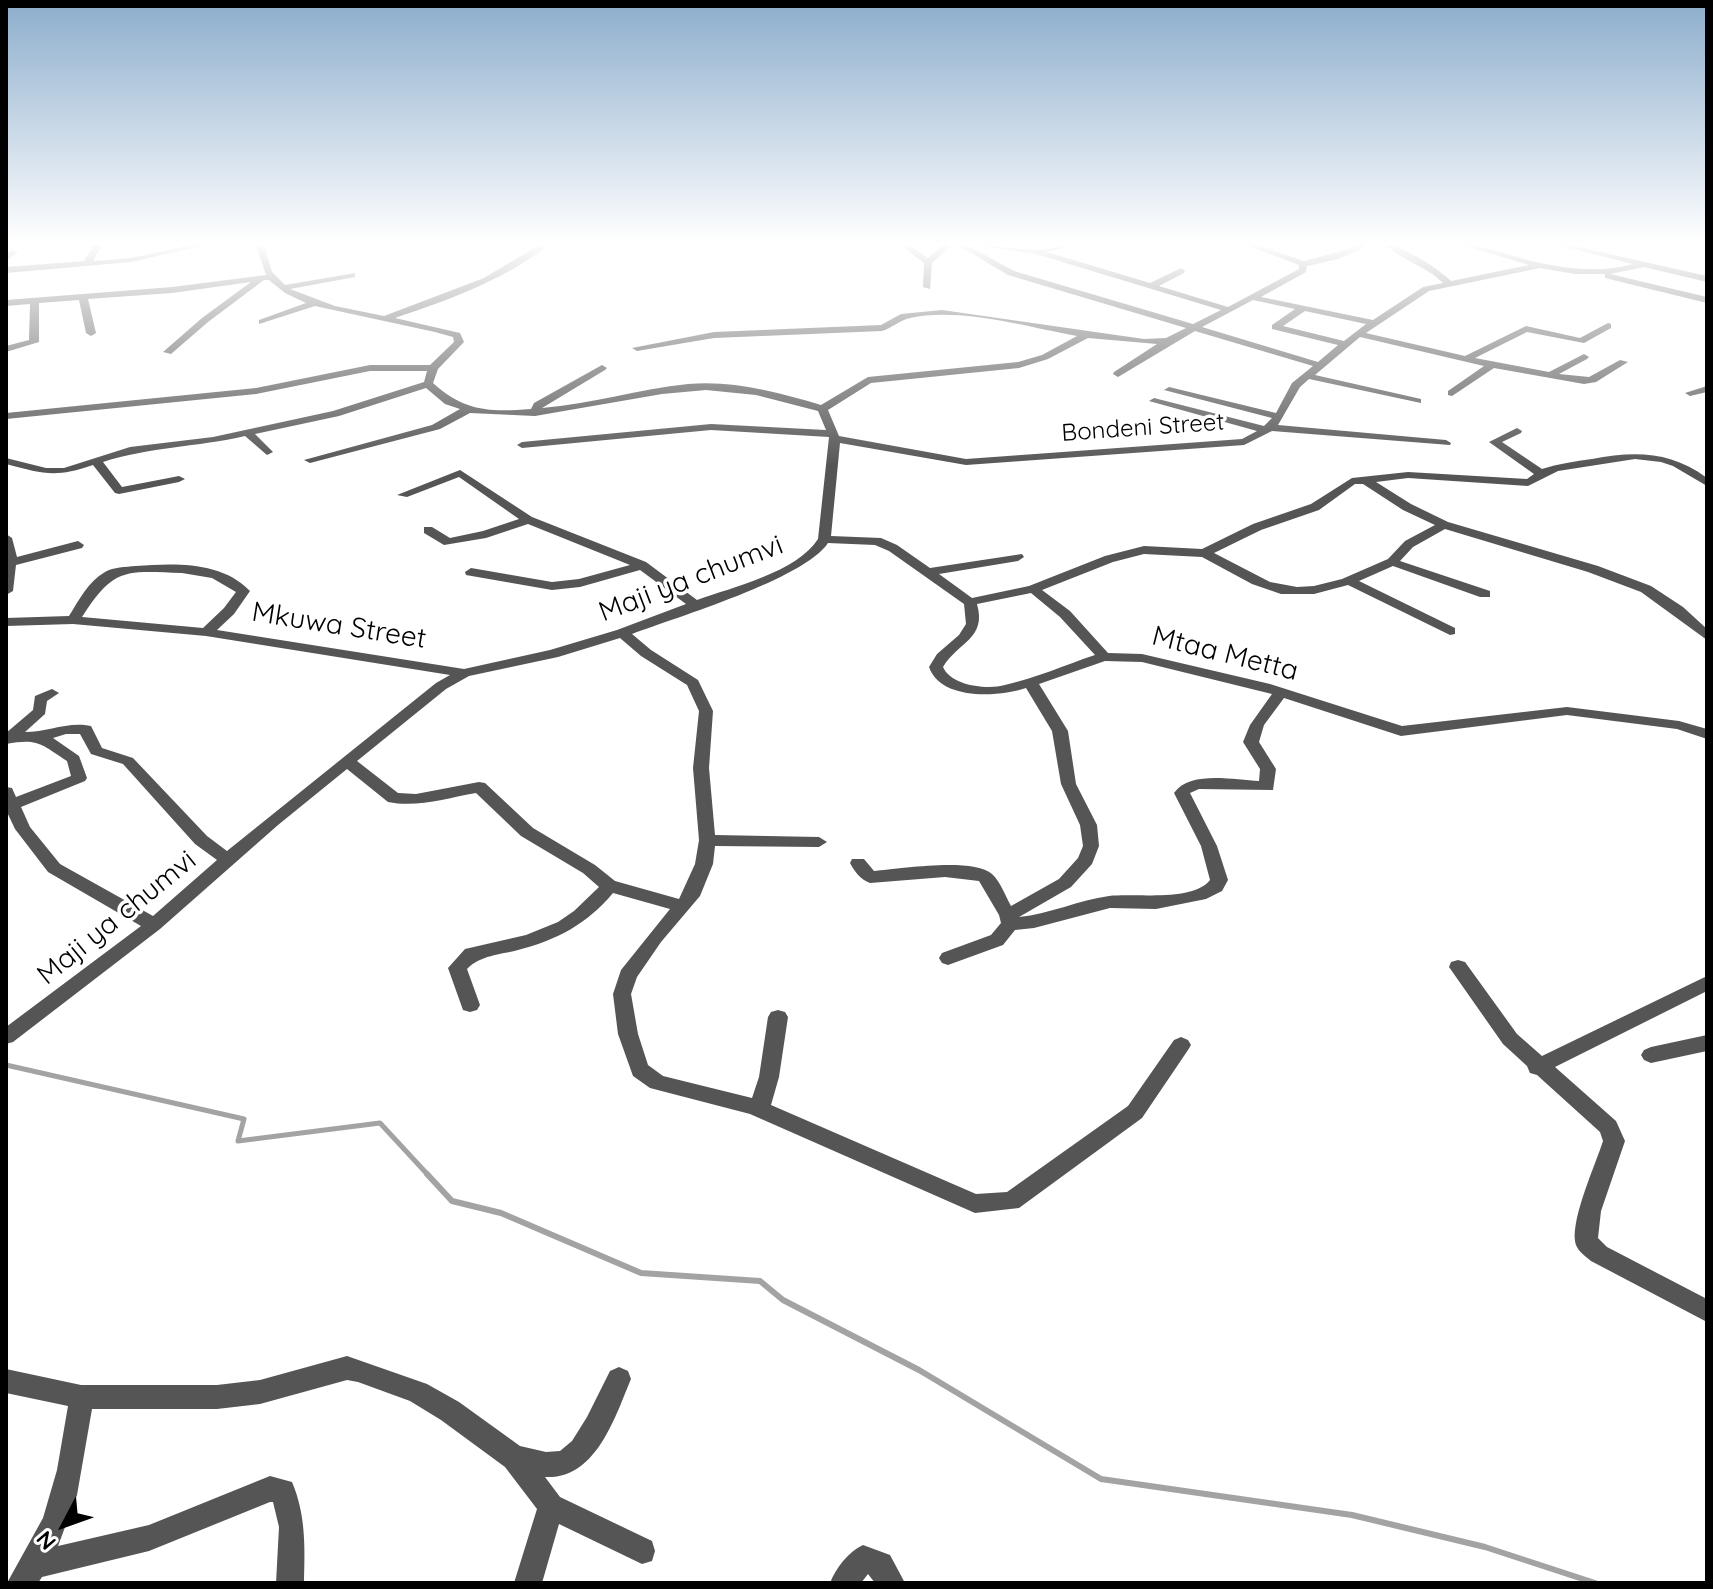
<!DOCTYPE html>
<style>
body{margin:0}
#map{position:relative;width:1713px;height:1589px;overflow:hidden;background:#fff;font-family:Quicksand,sans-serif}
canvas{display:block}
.frame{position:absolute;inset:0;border:8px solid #000;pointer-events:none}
.north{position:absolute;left:24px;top:1485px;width:80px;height:80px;-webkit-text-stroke:6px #fff;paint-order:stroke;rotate:229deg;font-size:22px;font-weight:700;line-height:32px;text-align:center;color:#000}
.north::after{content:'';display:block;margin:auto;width:28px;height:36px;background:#000;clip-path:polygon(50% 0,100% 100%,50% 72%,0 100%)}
</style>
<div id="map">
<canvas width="1713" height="1589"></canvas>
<div class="frame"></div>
<div class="north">N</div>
</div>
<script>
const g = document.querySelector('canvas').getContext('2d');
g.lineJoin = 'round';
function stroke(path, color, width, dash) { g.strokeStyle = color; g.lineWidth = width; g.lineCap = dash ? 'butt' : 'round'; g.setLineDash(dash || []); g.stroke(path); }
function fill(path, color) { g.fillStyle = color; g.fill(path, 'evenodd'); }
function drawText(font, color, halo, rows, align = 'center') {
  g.font = font + ' Quicksand,sans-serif'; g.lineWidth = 7; g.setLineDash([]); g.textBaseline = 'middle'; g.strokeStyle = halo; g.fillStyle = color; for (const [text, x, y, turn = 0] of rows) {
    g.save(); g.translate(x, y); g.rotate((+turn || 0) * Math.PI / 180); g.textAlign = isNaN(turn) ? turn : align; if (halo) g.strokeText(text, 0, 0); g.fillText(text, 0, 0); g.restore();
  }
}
const streamFar1 = new Path2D(`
 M6 1065 244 1119 238 1141 380 1123 429 1176`);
const stream = new Path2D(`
 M427 1174 452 1201 501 1213 641 1273 760 1281 783 1300 919 1370 1101 1479 1352 1515 1485 1547 1595 1583`);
const minor = new Path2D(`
 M94 245H102L93 261 131 258 192 245H206L131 262 6 273V267L84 261Z
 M256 245H264L272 272 285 285 355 273V277L290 289 335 306 384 316 484 278 539 245H545V248C499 282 448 300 395 318L460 333 464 342 438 369 433 383C465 412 490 412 531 409L534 403 602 365 607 368 605 370 542 408C591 404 639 389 688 384 733 380 778 392 821 405L868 377 1018 362 1042 355 1077 336C1027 327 960 307 910 318 900 320 892 328 882 331L714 338 637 351 632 348 714 332 881 325 901 314 942 310 1144 339 1166 338 1186 328 1008 275 958 245H967L1014 271 1193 324 1221 310 1036 254 974 245 1038 250 1075 245 1047 252 1150 283 1181 268 1185 271 1184 273 1159 286 1228 307 1299 269V265L1246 245H1257L1304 261 1363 245V248L1338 259 1307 266 1306 272 1261 297 1373 320 1423 287 1443 283C1427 266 1402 261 1386 245 1402 245 1439 269 1451 281L1529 265 1463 245C1481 245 1496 251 1513 256 1553 267 1593 275 1633 264L1557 245H1570L1707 276V282L1644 267 1610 274 1707 297V303L1605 278V274H1575L1540 268 1429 291 1366 333 1465 356 1526 326 1580 338 1608 323 1611 324V328L1584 343 1527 332 1475 358 1549 372 1584 354 1589 357 1587 359 1559 374 1589 377 1620 360 1628 362 1596 382 1584 384 1494 368 1452 396 1448 395V391L1484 366 1360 337 1315 375 1421 399V403L1309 379 1300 387 1278 425 1446 440 1451 443 1450 445 1272 431 1244 445 966 465 840 443 831 536 881 538 897 545 930 568 1022 554 1024 557 1018 561 939 574 972 598 1029 586 1105 556 1144 546 1202 549 1253 524 1311 504 1352 478 1408 472 1527 479 1534 474 1489 442 1517 428 1522 431 1521 433 1502 442 1542 469C1558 464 1575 461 1592 459 1635 451 1670 451 1707 478V486L1673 466 1661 462 1635 459 1558 471 1528 486 1408 478 1376 482 1411 504 1448 522 1598 566 1651 586 1683 607 1707 629V640L1641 592 1588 572 1445 529 1413 547 1400 561 1490 591V597H1480L1393 566 1359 581 1455 628V634L1450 635 1348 585 1314 594H1281L1252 584 1202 557 1144 554 1113 562 1042 590 1070 611 1108 653 1142 654 1270 684 1402 726 1567 707 1679 721 1707 729V739L1677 729 1567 715 1401 736 1284 698 1264 725 1259 742 1276 769 1273 790 1199 789 1190 793 1217 846 1228 880 1222 891 1206 899 1156 909 1110 908 1034 928 1015 930 1003 945 948 965 942 963 939 958 942 953 991 935 1001 923 999 915 979 881 945 877 870 883C861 880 854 871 850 863L852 859H864L874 871C899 869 973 857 992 874 1000 881 1006 897 1011 906L1059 879 1078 858 1083 846 1080 825 1061 784 1052 731 1026 688C999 697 941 701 929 667L937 654 959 635 966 624 964 604 889 551 875 545 828 543C804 579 677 617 632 634L651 650 698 680 713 711 709 768 715 835 819 837 827 842 819 847 715 846 713 864 700 896 661 942 637 977 631 994 638 1034 648 1065 663 1076 752 1098 759 1077 768 1017 771 1012 778 1010 785 1012 788 1017 779 1077 771 1105 976 1194 1007 1192 1128 1106 1174 1040 1181 1037 1188 1040 1191 1045 1188 1050 1142 1118 1019 1208 975 1213 750 1114 650 1088 633 1076 618 1034 613 994 621 970 670 909 613 893C587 924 557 940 518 950 499 955 481 955 467 969L480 1005 477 1010 470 1012 463 1010 448 968 465 949 526 935 558 922 574 911 599 887 583 873 521 836 476 793C447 798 417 808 388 802L347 769 278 825 160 929 13 1042 6 1044V1027L141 926 48 872 15 829 6 810V787L12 788 16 797 71 776 67 761C41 744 38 738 6 744V733L33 710 35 696 52 689 59 693 47 701 45 714 25 732C48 732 68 721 91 726L102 748 133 758 207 836 227 851 436 683 450 675 206 636 73 624 6 626V618L69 616C79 600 88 582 105 572 114 567 125 567 136 566 173 563 222 561 250 591L234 614 217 630 464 669 550 650 617 630 686 604 640 570 580 587 552 590 466 575 465 572 471 568 552 582 579 579 630 565 528 524 486 538 444 545 424 533V527H432L450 538 483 531 519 519 459 477 407 497 397 495 460 470 532 517 646 562 697 600C733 587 797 572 818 539L829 437 711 430 522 448 517 445 522 442 711 424 826 430 818 411 756 395 706 390 662 394 535 416 470 413 440 429 310 463 304 460 432 425 460 409 445 404 426 388 339 416 255 434 273 452 267 455 245 436C198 447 149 447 103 462L122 487 179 476 185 479 179 482 119 494 115 493 93 465C55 478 44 474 6 464V458L46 468H64L130 447 213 437 333 411 424 382 427 371H370L256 394 6 419V413L256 388 370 365H430L454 342 453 337 435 332 315 306 259 324V320L306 303 285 293 269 280H264L208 322 171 354 163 352 202 318 251 282 172 293 88 299 96 333 91 336 86 333 79 300 39 303V342L6 352V346L29 340 30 304 6 306V300L172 287 266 275ZM1253 300 1295 309 1272 325V329L1338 345 1318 362 1202 327ZM1305 311 1366 324 1344 341 1283 326ZM1195 331 1313 366 1292 383 1276 413 1169 387 1164 390 1272 418 1264 426 1154 398 1149 401 1257 431 1242 439 966 459 839 436 828 410 871 383 1019 368 1048 359 1088 338 1157 344 1114 372 1113 374 1118 377ZM1355 484H1363L1403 510 1435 525 1405 541 1388 559 1342 579 1314 586 1297 587 1270 582 1214 553 1261 530 1319 510ZM182 573 212 578 236 592 224 608 203 628 82 617C114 567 125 571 182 573ZM1031 593 1060 617 1095 655C1065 665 1036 678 1005 685 988 690 951 686 943 667 958 642 987 639 977 604ZM620 638 641 656 687 685 699 711 693 768 699 840 695 864 679 899 615 881 595 865 533 828 485 783 479 782 416 794 398 793 357 761 446 689 469 676 558 657ZM1105 661 1142 662 1272 694 1250 725 1243 742 1260 769 1259 781C1234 780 1190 770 1174 793L1201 846 1210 880C1193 902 1135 893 1109 896 1079 900 1050 914 1019 917L1071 887 1092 864 1099 846 1097 825 1076 784 1068 731 1039 684ZM66 734H80L91 754 123 764 195 844 217 860 153 916 60 864 30 827 21 807 85 781 87 778 79 756 53 738Z
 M900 245H909L928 258 943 245H952L932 263 930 289 923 287 924 263Z
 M11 250 18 252 6 261V255Z
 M1707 386V392L1690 396 1685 393Z
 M6 534 12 538 17 557 78 541 84 545 82 548 16 565 13 591 6 595Z
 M1458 960 1465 962 1517 1034 1542 1056 1707 976V991L1555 1067 1616 1121 1625 1141 1601 1211 1598 1238 1607 1247 1707 1299V1322L1591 1261C1585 1256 1576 1250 1575 1241 1572 1216 1595 1166 1603 1141L1600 1132 1537 1075 1530 1073 1527 1066 1503 1044 1449 967 1451 962Z
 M1707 1035V1051L1651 1063 1644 1060 1641 1055 1644 1050 1651 1047Z
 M347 1356 427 1384 459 1402 520 1446 546 1452 560 1451 572 1441 587 1417 610 1371 619 1367 628 1371 631 1379C615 1417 596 1480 545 1477L560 1497 652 1541 655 1551 652 1561 642 1564 559 1524 542 1583H514L537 1509 505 1467 441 1420 410 1401 358 1382 347 1380 260 1404 217 1409H92L77 1495 58 1546 149 1525 270 1476 292 1482C306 1515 305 1547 304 1583H276L279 1527 273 1502H270L149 1551 42 1577 38 1583H7L43 1518 57 1470 68 1406 6 1393V1369L81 1385H217L260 1380Z
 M863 1545 890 1555 905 1583H875L868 1574 861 1583H830C836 1568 848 1552 863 1545Z`);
const farStreetnames = [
 ["Bondeni Street",1143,428,-4]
];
const streetNames = [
 ["Maji ya chumvi",691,579,-21],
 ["Mkuwa Street",339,626,9],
 ["Mtaa Metta",1225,654,14],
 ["Maji ya chumvi",117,918,-39]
];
stroke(streamFar1, '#a3a3a3', 5);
stroke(stream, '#a3a3a3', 6);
fill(minor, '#555');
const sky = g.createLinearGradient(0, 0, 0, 467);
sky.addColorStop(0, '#8cadcc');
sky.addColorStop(0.52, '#fff');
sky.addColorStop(1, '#ffffff00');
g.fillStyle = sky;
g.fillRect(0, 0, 1713, 467);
drawText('24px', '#000', '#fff', farStreetnames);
drawText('28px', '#000', '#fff', streetNames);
</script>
